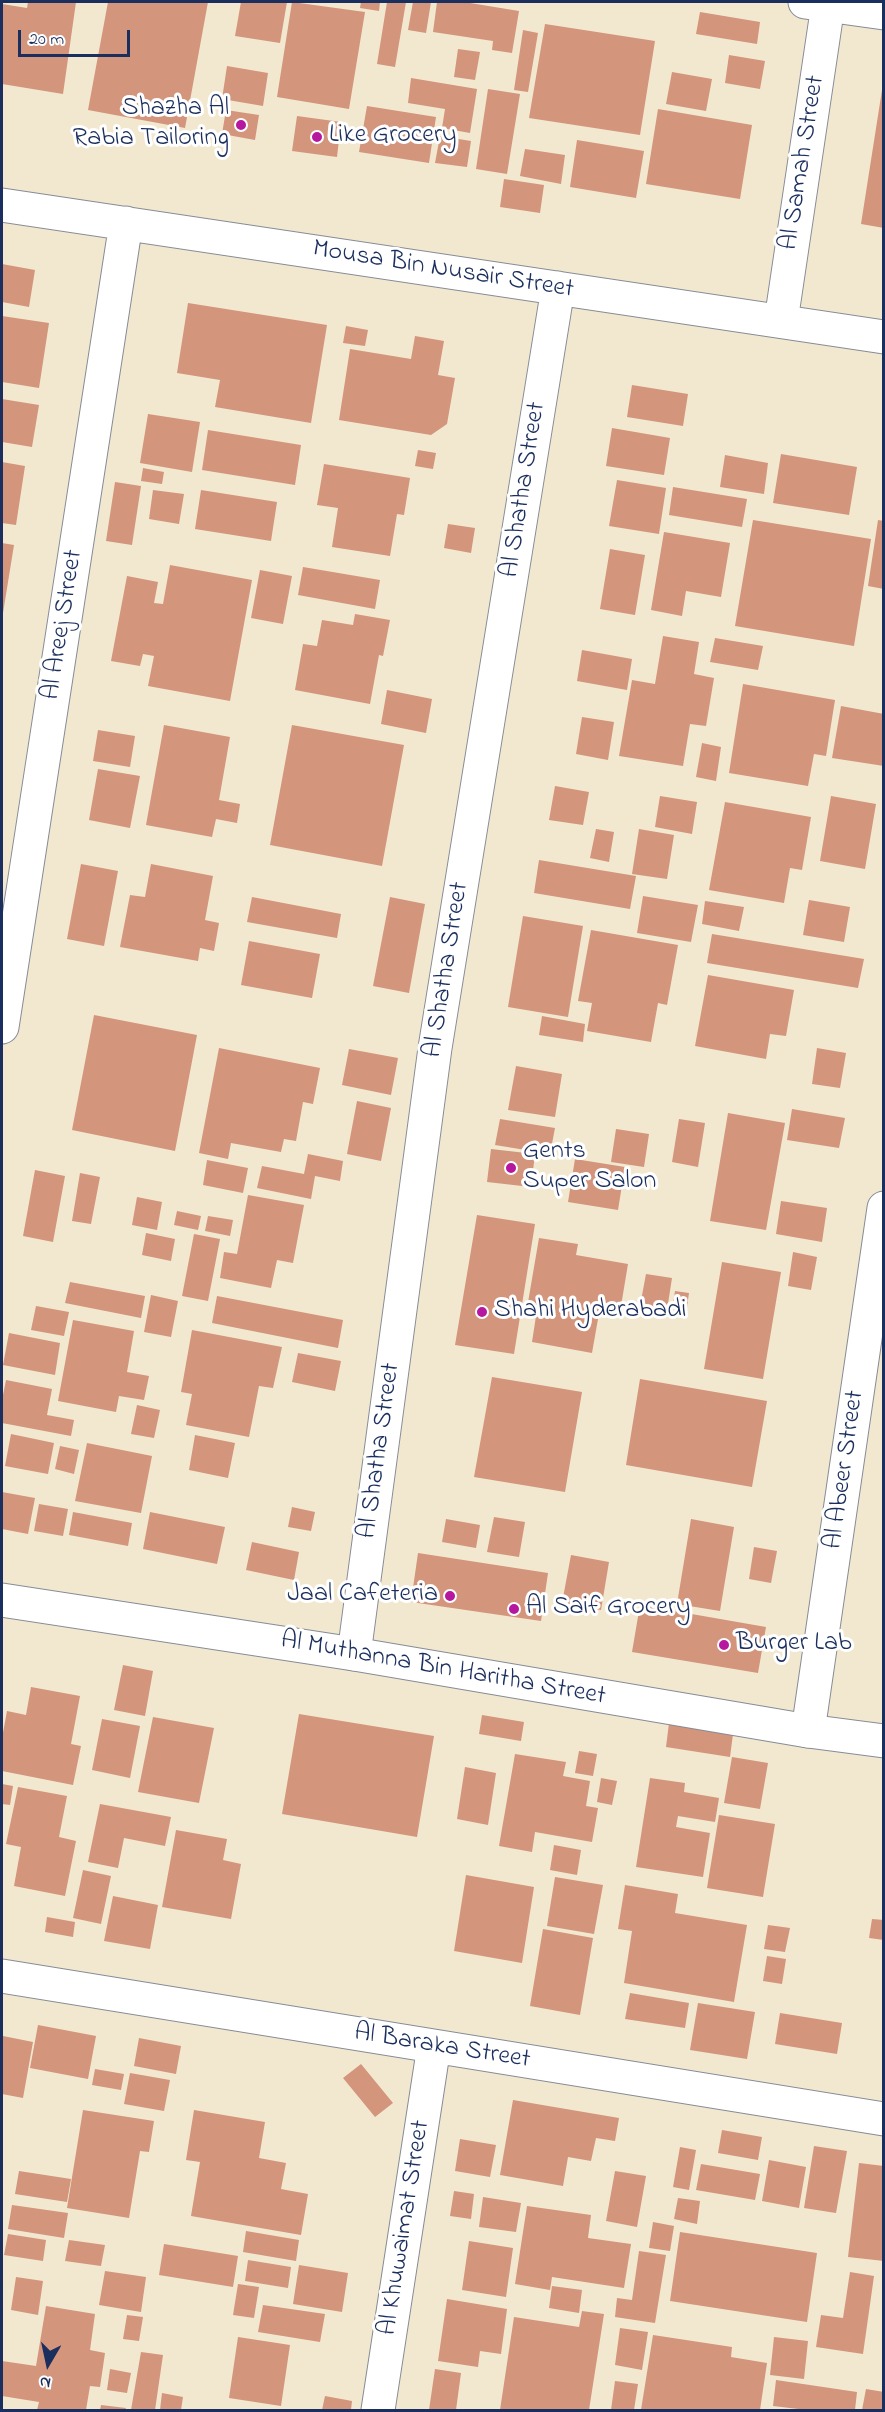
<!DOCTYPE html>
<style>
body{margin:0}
#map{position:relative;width:885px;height:2412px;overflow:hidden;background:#f2e8cf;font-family:"Indie Flower",sans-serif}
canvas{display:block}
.frame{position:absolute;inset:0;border:3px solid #1b2f5e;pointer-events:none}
.north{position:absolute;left:18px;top:2334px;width:60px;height:60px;-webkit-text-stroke:4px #fff;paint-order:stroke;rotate:189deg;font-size:16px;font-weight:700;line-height:24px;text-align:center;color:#1b2f5e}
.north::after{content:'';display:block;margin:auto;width:21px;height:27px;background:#1b2f5e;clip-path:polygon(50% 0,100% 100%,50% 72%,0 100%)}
.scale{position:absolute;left:18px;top:30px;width:112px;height:27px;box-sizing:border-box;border:3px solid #1b2f5e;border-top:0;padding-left:8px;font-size:18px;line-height:21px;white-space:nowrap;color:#1b2f5e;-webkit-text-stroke:4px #fff;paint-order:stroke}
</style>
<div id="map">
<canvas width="885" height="2412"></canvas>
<div class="frame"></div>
<div class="north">N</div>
<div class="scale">20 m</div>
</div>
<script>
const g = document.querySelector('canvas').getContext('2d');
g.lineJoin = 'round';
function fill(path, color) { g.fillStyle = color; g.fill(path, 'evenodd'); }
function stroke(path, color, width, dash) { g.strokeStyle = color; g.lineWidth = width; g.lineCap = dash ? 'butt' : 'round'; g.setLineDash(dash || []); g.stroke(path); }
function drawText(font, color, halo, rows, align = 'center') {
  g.font = font + ' "Indie Flower",sans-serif'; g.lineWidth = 6; g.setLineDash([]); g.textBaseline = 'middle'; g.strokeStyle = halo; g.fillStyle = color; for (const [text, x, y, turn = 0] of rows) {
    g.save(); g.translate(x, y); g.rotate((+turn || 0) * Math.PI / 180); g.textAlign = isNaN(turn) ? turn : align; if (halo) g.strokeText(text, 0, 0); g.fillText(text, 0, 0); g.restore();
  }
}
const building = new Path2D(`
 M28 2H76L63 94 2 84V4L27 8Z
 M108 2H208L185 128 88 110Z
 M241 2H287L280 43 235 36Z
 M292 2 365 12 349 109 277 97Z
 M361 2H380L379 11 360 8Z
 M387 2H406L395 67 377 64Z
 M413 2H431L426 33 408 30Z
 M437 2H464L519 11 512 53 492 50 493 41 433 32Z
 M700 12 760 22 757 44 696 34Z
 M545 24 655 41 640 135 529 118Z
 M523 30 538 33 528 92 514 90Z
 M458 49 480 52 475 80 454 77Z
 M729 55 765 61 760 89 725 83Z
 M227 66 268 73 263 106 222 99Z
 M672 72 712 79 706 111 666 104Z
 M411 78 477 89 470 133 442 128 445 109 408 103Z
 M488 89 520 94 507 174 476 169Z
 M882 90H884V228L861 224Z
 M367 106 436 117 429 163 359 152Z
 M658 109 752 125 740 199 646 184Z
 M226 110 259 115 255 140 222 134Z
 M297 116 341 122 337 157 292 151Z
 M440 136 471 141 467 167 435 163Z
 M577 140 644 151 636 198 570 187Z
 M525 149 565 155 561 184 520 176Z
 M504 179 544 185 540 213 500 207Z
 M2 264 35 270 29 307 2 302Z
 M188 303 327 325 311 423 215 407 220 380 177 373Z
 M2 316 49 323 39 388 2 382Z
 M346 326 368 330 365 346 343 343Z
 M415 336 444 341 438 375 455 378 447 424 431 435 339 420 350 349 411 359Z
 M632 385 688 394 683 426 627 417Z
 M2 399 39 405 32 447 2 442Z
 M148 414 200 422 192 472 140 463Z
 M612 428 670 438 664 475 606 466Z
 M208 430 301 445 295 485 202 470Z
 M418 450 436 453 433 469 415 466Z
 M781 454 857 467 849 515 773 503Z
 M725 455 768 463 764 494 720 487Z
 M2 462 25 466 16 525 2 523Z
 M324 464 410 478 404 515 397 514 390 556 332 547 338 508 317 505Z
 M143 468 164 472 162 484 141 481Z
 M617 480 666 488 659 534 609 526Z
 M115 482 141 486 132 545 106 541Z
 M673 487 747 499 742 527 669 515Z
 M153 490 184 494 179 524 149 519Z
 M201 490 277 502 271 541 195 529Z
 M753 520 871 539 854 646 735 626Z
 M878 520 884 521V589L868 586Z
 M448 524 475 528 471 553 444 548Z
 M664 532 730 543 721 597 686 591 682 616 651 610Z
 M2 543 14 545 3 613H2Z
 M610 549 645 555 635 615 600 609Z
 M170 565 252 580 230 701 148 686 154 656 143 654 140 666 111 661 127 576 158 582 154 603 163 604Z
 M303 567 380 580 375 609 298 595Z
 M260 570 292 576 283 624 251 618Z
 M355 614 390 620 383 656 379 655 370 704 295 690 303 644 317 646 322 620 353 625Z
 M663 636 699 642 694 674 714 678 706 726 690 724 683 766 619 756 632 680 655 684Z
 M715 638 763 646 758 670 710 662Z
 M582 650 632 659 627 690 577 681Z
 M743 684 835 700 826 756 814 754 808 786 729 773Z
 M387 690 432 699 426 733 381 724Z
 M841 706 884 714V766L832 758Z
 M582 717 614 722 608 760 576 754Z
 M164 725 230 737 219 800 240 804 237 823 216 819 212 837 146 825Z
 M292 725 404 745 382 866 270 845Z
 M98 730 135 736 130 767 93 761Z
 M702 743 721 747 716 781 696 777Z
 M98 769 140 776 130 828 89 820Z
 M555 786 589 792 583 825 549 820Z
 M660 796 697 802 692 834 655 827Z
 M831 796 876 804 865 869 820 861Z
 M725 802 811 817 802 870 790 868 784 903 709 890Z
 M596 829 614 832 609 862 590 858Z
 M639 829 674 835 667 879 632 874Z
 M539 860 636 876 630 909 534 893Z
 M81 864 118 871 104 946 67 939Z
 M151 864 213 876 205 920 219 923 214 951 200 948 198 961 120 947 130 895 145 897Z
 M643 896 698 905 691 942 637 933Z
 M252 897 341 914 337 938 247 922Z
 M390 897 425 904 409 993 373 986Z
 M809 900 850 907 844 942 803 935Z
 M705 901 744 907 739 931 702 924Z
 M523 916 583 926 568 1017 508 1007Z
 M591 930 678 945 667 1005 658 1003 651 1042 587 1031 592 1003 578 1001Z
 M712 934 864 959 858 988 707 963Z
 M249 941 320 954 312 998 241 985Z
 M708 975 794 990 786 1036 770 1034 766 1059 695 1046Z
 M94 1015 197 1035 175 1151 72 1130Z
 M542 1016 585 1024 583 1042 539 1035Z
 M219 1048 320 1068 313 1104 303 1102 296 1141 284 1139 281 1152 231 1143 228 1159 199 1153Z
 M817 1048 846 1053 840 1088 812 1084Z
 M349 1049 398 1058 391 1095 342 1085Z
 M516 1066 562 1074 555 1117 508 1110Z
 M357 1101 391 1108 381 1161 347 1154Z
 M792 1109 845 1118 839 1148 787 1140Z
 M728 1113 785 1123 766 1230 710 1221Z
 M500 1119 555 1128 550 1154 495 1145Z
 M679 1119 705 1123 698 1167 672 1162Z
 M616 1129 649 1134 644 1167 611 1162Z
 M491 1149 535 1154 531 1187 487 1182Z
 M308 1154 343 1161 340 1181 315 1176 311 1199 257 1188 262 1166 304 1174Z
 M575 1159 625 1167 618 1210 568 1202Z
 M207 1160 248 1168 243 1193 203 1185Z
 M35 1170 65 1176 53 1242 23 1236Z
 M80 1173 100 1177 91 1224 72 1221Z
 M248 1195 304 1205 293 1263 277 1260 271 1288 220 1278 224 1252 237 1254Z
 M137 1197 162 1202 157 1230 132 1225Z
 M781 1201 827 1208 822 1242 776 1234Z
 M177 1211 201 1216 198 1230 174 1225Z
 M477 1215 535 1224 514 1354 455 1345Z
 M208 1216 233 1220 230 1236 205 1231Z
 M146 1233 175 1239 171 1261 142 1255Z
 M194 1234 220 1239 208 1301 182 1296Z
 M539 1238 578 1244 576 1255 628 1264 621 1306 601 1302 592 1353 532 1342 536 1316 526 1314Z
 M793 1252 817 1257 811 1290 788 1286Z
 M722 1262 781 1272 763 1379 704 1369Z
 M646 1274 672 1278 667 1310 640 1306Z
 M70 1282 145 1296 141 1318 65 1303Z
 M675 1291 689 1293 687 1307 673 1304Z
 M151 1295 178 1301 171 1337 144 1332Z
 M217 1296 343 1320 338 1348 212 1323Z
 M36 1306 69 1312 64 1336 31 1330Z
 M73 1320 134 1331 127 1372 149 1376 144 1400 119 1396 116 1412 58 1401Z
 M192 1330 282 1347 273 1388 259 1386 249 1437 186 1425 192 1394 181 1392Z
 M9 1333 60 1343 55 1375 3 1365Z
 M298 1353 341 1361 335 1391 292 1382Z
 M492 1377 582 1392 565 1492 474 1477Z
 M640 1379 767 1401 752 1487 626 1465Z
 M6 1380 52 1389 47 1415 74 1420 71 1436 2 1423V1400Z
 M137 1405 160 1410 154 1438 131 1434Z
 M11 1434 54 1443 48 1474 5 1466Z
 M195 1435 235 1443 228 1478 189 1470Z
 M87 1443 152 1456 141 1513 75 1501Z
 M60 1446 79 1450 74 1474 55 1469Z
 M2 1492 35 1498 28 1534 2 1529Z
 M39 1504 68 1509 63 1536 34 1531Z
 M292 1507 315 1512 311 1531 288 1527Z
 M73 1512 132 1523 128 1546 69 1535Z
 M150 1512 225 1527 217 1564 143 1549Z
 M494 1517 525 1522 519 1557 487 1552Z
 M446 1519 480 1525 476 1548 442 1542Z
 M691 1519 734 1527 720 1611 677 1604Z
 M252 1542 299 1552 294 1580 246 1570Z
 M754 1547 777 1551 771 1583 749 1579Z
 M418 1553 548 1573 541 1621 411 1602Z
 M571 1555 609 1562 601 1610 562 1603Z
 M640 1605 766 1627 758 1673 632 1652Z
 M123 1665 153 1671 145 1716 114 1710Z
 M31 1687 80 1696 71 1744 81 1746 73 1785 2 1771V1738L7 1711 26 1715Z
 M299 1714 434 1736 417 1837 282 1814Z
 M482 1715 524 1722 521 1741 479 1734Z
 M153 1717 214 1728 199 1803 138 1792Z
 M102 1719 140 1726 130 1778 92 1770Z
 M669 1723 733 1734 730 1757 666 1747Z
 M579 1751 597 1754 593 1776 575 1773Z
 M515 1754 566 1762 563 1776 590 1781 586 1806 598 1808 592 1842 535 1832 532 1852 499 1846Z
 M732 1757 768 1763 760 1809 724 1803Z
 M465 1767 496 1773 488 1825 457 1819Z
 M601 1778 617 1781 612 1805 597 1802Z
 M650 1778 685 1783 684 1792 719 1798 715 1822 678 1816 676 1827 710 1833 703 1877 636 1867Z
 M2 1784 13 1786 10 1805 2 1804Z
 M18 1787 67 1796 59 1837 76 1841 65 1896 14 1886 21 1847 6 1844Z
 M100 1804 171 1817 165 1846 124 1838 118 1868 88 1862Z
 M719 1815 775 1824 763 1897 707 1888Z
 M176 1830 227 1839 223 1860 241 1864 231 1919 162 1907Z
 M554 1845 581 1850 577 1875 550 1870Z
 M83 1870 111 1876 101 1924 73 1918Z
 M466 1875 534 1887 522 1963 454 1951Z
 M555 1877 603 1885 594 1934 547 1926Z
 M625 1885 678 1894 675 1913 747 1925 734 2002 624 1983 632 1931 618 1929Z
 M113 1896 158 1905 150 1949 104 1941Z
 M47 1917 75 1922 73 1937 45 1932Z
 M872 1919 884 1920V1940L869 1938Z
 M768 1925 790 1928 785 1952 764 1949Z
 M543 1929 593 1938 580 2015 530 2006Z
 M767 1956 786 1959 782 1984 763 1981Z
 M630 1993 689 2003 685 2028 625 2019Z
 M698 2003 755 2012 747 2059 690 2050Z
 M780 2013 842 2023 837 2054 775 2044Z
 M38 2025 96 2036 88 2079 30 2068Z
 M3 2036 33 2042 23 2098 2 2094Z
 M139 2038 181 2046 176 2074 134 2066Z
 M361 2064 393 2103 375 2117 343 2078Z
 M95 2069 124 2074 121 2090 92 2085Z
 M130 2073 170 2080 164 2111 124 2104Z
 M513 2100 619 2118 615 2141 596 2138 591 2161 568 2157 563 2186 500 2175Z
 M83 2110 154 2121 149 2152 140 2151 129 2218 67 2208Z
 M194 2110 265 2122 259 2158 286 2163 281 2189 308 2194 301 2235 191 2216 200 2162 186 2160Z
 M722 2130 762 2137 758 2160 718 2153Z
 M460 2139 496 2145 490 2177 455 2171Z
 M814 2146 847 2151 836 2213 804 2208Z
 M680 2147 696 2150 689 2190 673 2187Z
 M769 2160 806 2167 799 2208 762 2201Z
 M859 2163 884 2166V2261L848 2257Z
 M701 2164 760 2174 755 2200 696 2190Z
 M19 2171 71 2179 67 2202 15 2194Z
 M615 2171 646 2176 637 2227 606 2221Z
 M454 2191 474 2194 471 2219 450 2216Z
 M483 2197 521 2203 516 2232 479 2227Z
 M678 2198 700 2201 697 2224 674 2219Z
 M12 2205 68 2213 64 2238 8 2229Z
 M527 2206 591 2215 588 2238 631 2244 624 2288 552 2277 550 2290 515 2284Z
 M653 2222 674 2226 670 2251 649 2248Z
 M246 2231 299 2240 296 2261 243 2252Z
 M680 2232 817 2253 807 2322 670 2301Z
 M8 2234 46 2240 43 2261 4 2255Z
 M69 2240 105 2245 101 2266 65 2261Z
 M469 2241 513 2248 506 2297 462 2290Z
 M164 2244 238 2256 233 2287 159 2275Z
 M639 2251 666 2255 655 2323 615 2317 617 2298 632 2300Z
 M248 2260 291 2267 288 2288 245 2281Z
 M299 2265 348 2273 342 2312 293 2304Z
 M105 2271 146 2277 141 2312 99 2305Z
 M850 2272 874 2276 863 2354 816 2347 821 2315 843 2318Z
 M16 2277 43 2281 38 2315 11 2310Z
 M238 2284 259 2287 254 2318 233 2315Z
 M552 2286 582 2290 579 2313 549 2308Z
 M447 2299 507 2309 501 2354 480 2351 478 2367 438 2361Z
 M263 2305 325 2314 320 2342 258 2332Z
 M46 2306 95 2314 90 2350 105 2353 100 2387 90 2386 86 2410H37L39 2402 2 2396V2361L36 2366Z
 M582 2311 604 2314 589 2410H500L514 2317 579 2327Z
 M127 2315 143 2317 139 2341 123 2339Z
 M620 2328 648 2332 642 2370 615 2365Z
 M653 2335 732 2347 731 2357 767 2363 760 2410H641Z
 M238 2337 290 2345 281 2406 229 2398Z
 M774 2337 808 2341 804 2379 770 2375Z
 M141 2352 163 2355 155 2410H131Z
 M110 2369 131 2373 127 2393 107 2390Z
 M435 2369 461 2373 456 2410H429Z
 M776 2380 857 2392 855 2410H807L773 2406Z
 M615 2381 638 2384 634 2410H611Z
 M866 2389 884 2392V2410H862Z
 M162 2393 183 2397 181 2410H160Z
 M325 2396 352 2401 351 2410H322Z
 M101 2405 126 2408 125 2410H100Z`);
const minor = new Path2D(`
 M805 2 884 13
 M2 205 884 337
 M781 321 828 5
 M2 1027 126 223
 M354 1654 435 1048 558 288
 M808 1731 884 1208
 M2 1976 884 2119
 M378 2410 434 2046`);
const tertiary = new Path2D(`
 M2 1600 354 1654 808 1731 884 1741`);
const markers = [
 [241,125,6,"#b5179e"],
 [317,137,6,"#b5179e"],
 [511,1168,6,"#b5179e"],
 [482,1312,6,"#b5179e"],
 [450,1596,6,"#b5179e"],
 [514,1609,6,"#b5179e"],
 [724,1645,6,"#b5179e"]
];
const poiNames = [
 ["Shazha Al",229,110,"right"],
 ["Rabia Tailoring",229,140,"right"],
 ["Like Grocery",329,137],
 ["Gents",523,1153],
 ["Super Salon",523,1183],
 ["Shahi Hyderabadi",494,1312],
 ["Jaal Cafeteria",438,1596,"right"],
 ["Al Saif Grocery",526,1609],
 ["Burger Lab",736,1645]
];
const streetNames = [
 ["Al Samah Street",804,163,-81],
 ["Mousa Bin Nusair Street",443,271,9],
 ["Al Shatha Street",525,490,-81],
 ["Al Areej Street",64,625,-81],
 ["Al Shatha Street",448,970,-81],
 ["Al Shatha Street",381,1451,-82],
 ["Al Abeer Street",846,1470,-82],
 ["Al Muthanna Bin Haritha Street",443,1670,10],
 ["Al Baraka Street",442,2048,9],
 ["Al Khuwaimat Street",406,2228,-81]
];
fill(building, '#d3957c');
stroke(minor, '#868c96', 35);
stroke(tertiary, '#868c96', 35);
stroke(minor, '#fff', 33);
stroke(tertiary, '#fff', 33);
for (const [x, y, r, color] of markers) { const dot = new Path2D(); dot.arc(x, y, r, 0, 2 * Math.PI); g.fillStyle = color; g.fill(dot); stroke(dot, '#fff', 2); }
drawText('26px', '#1b2f5e', '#fff', poiNames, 'left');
drawText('26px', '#1b2f5e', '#fff', streetNames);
</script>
